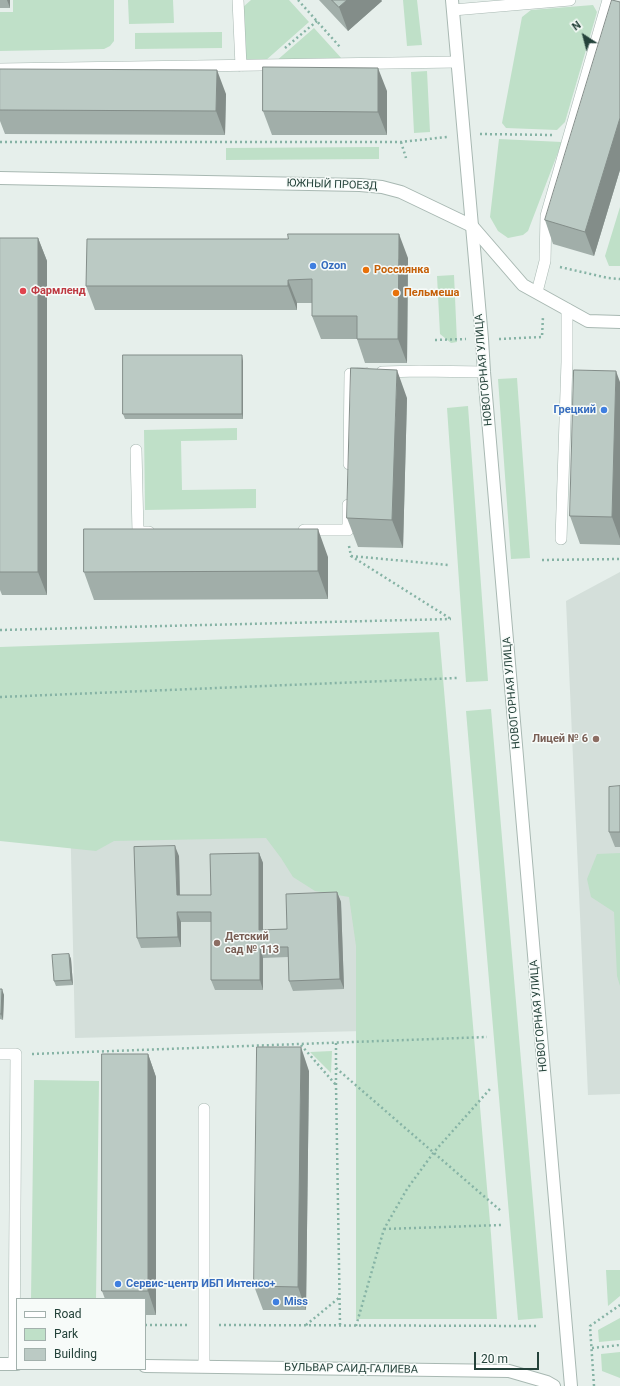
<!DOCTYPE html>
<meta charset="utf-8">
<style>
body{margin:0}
#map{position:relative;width:620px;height:1386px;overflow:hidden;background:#e6efeb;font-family:Roboto,sans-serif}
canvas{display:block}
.legend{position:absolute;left:16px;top:1298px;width:130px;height:72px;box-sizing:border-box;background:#f7fbf9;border:1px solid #a3b1ad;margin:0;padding:5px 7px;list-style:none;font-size:12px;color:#24423a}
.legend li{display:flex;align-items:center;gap:8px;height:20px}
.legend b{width:20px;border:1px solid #a3b1ad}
.north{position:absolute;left:564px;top:16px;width:40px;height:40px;-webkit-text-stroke:3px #f7fbf9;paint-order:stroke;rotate:324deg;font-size:11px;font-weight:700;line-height:16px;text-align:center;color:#24423a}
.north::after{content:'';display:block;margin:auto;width:14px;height:18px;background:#24423a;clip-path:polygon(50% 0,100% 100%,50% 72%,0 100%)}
.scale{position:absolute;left:474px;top:1352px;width:65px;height:18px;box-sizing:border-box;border:2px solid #24423a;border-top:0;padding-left:5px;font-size:12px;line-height:14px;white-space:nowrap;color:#24423a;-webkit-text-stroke:3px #f7fbf9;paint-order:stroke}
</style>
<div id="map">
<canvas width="620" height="1386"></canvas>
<ul class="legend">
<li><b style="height:5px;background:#fff"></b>Road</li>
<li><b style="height:11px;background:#bfe0c8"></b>Park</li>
<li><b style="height:11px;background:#bbcac4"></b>Building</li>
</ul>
<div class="north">N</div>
<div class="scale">20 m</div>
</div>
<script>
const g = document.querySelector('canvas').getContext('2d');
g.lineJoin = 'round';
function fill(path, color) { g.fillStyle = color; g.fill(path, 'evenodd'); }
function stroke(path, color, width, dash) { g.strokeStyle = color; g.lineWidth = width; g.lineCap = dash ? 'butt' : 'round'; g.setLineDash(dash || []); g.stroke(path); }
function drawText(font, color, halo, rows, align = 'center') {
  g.font = font + ' Roboto,sans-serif'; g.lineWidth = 3; g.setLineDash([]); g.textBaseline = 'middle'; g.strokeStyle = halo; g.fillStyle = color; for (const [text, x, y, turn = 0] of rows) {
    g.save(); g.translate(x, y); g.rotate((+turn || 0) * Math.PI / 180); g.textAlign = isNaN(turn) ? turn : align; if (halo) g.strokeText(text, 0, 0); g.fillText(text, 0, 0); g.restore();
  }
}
const built = new Path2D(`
 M620 572V1094L588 1095 566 601Z
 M355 709 363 1031 75 1038 68 716Z`);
const green = new Path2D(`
 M13 0H114V41L110 46 104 49 0 51V12H13Z
 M128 0H173L174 23 129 24Z
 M251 0H289L309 22 265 61H244L243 7Z
 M403 0H417L422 45 407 46Z
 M593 5 597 12 565 122 557 130 506 128 502 123 522 17 531 10Z
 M314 28 343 60 275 62Z
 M222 32V48L135 49V33Z
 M427 71 430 132 414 133 411 72Z
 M499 139 562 142 528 231 523 235 508 238 498 231 490 217Z
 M379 147V159L226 160V148Z
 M620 207V266H609L605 256Z
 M454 275 457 342 451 343 440 334 437 276Z
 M517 378 530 558 511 559 498 379Z
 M468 406 488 681 466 682 447 408Z
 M237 428V440L181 441 182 490 256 489V508L145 510 144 430Z
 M439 632 491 1234 497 1319H356V946L349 897 315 891 293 877 281 858 266 838 114 841 96 851 0 841V647Z
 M491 709 543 1318 518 1320 466 711Z
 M620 853V986L617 976 614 912 591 897 587 879 597 854Z
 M332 1051 331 1073 310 1052Z
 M34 1080 99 1081 96 1299H31Z
 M606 1270H620V1296L608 1306Z
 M620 1318V1340L599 1342 598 1330Z
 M620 1352V1378L602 1371 601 1354Z`);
const path = new Path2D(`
 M298 0 340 47
 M285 48 317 21
 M480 134 553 135
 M0 142H401L447 137
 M401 142 406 158
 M560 267 608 278 620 279
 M499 339 542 337 543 316
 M435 340 466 339
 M349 546 351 556 451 619
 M351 556 448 565
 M542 560 620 559
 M0 630 451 619
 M0 697 457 678
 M336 1043V1085L340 1325
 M301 1045 336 1085
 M32 1054 487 1037
 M336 1068 501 1211
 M384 1229 502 1225
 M145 1325H188
 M219 1325 539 1326
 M306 1325 340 1297
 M356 1326 384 1229 407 1189 434 1152 490 1089
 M592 1348 620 1345
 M594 1386 590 1326 620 1305`);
const service = new Path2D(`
 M238 0 241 66
 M453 10 570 0
 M0 69 457 62
 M537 292 545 261 546 216 608 0
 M382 372 419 371 484 372
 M136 450 138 532H149
 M349 464 350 374 365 373
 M304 530H348V505
 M561 539 567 362V309
 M0 1054H16L14 1364
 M204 1109V1366`);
const minor = new Path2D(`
 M452 0 482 339 484 372 571 1386
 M0 1364H17
 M145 1366 509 1371 547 1382 554 1386`);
const tertiary = new Path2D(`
 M0 178 360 185 382 187 401 192 472 226 523 285 588 321 620 322`);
const wall = new Path2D(`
 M0 0H10V8H0Z
 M319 0H381L382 1 348 31Z
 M620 2V170L594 256 553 244 545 220Z
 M0 69 226 94 225 135 5 134 0 121Z
 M387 91V135H272L263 111Z
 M0 238H38L47 261V595H2L0 590Z
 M408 258 407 363H365L357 339H321L312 316V303H297V310H95L86 286Z
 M243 361V419H125L123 414Z
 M620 382V545L580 544 570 516Z
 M407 398 403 548 358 547 347 518Z
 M328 557V599L94 600 84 572Z
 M620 786V847H615L609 832Z
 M259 853 263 863V930L287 929 337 892 341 902 344 989 293 991 289 981 288 957 263 958V990H215L211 980V922H181V947L141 948 137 938 179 856 180 895H211Z
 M69 954 71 959 73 985 56 986 54 981Z
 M0 989 4 995 3 1020 0 1019Z
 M148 1054 156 1077V1315H145V1299H105L102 1291Z
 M309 1071 306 1310H263L254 1286Z`);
const shadedWall = new Path2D(`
 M7 0H10V8Z
 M347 0H381L382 1 348 31 339 7Z
 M378 68 387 91V135L378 112Z
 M217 70 226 94 225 135 216 111Z
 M620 118V170L594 256 585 232Z
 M399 234 408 258 407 363 398 339Z
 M38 238 47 261V595L38 572Z
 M288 280 297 303V310L288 286Z
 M242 355 243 361V419L242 414Z
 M397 370 407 398 403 548 392 520Z
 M616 371 620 382V539L612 517Z
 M318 529 328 557V599L318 571Z
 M175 846 179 856 180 905 177 895Z
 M259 853 263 863V940L259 930Z
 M337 892 341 902 344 989 340 979Z
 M177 912 181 922V947L178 937Z
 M260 947 263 958V990L260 980Z
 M69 954 71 959 73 985 71 980Z
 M2 989 4 995 3 1020 1 1014Z
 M301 1047 309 1071 306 1310 298 1287Z
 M148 1054 156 1077V1315L148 1291Z`);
const building = new Path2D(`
 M332 0H347L339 7Z
 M612 0 620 2V118L585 232 545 220Z
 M263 67 378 68V112L263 111Z
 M0 69 217 70 216 111 0 110Z
 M288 234H399L398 339H357V316H312V279L288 280V286H86L87 239H288Z
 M0 238H38V572H0Z
 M123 355H242V414H123Z
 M351 368 397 370 392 520 347 518Z
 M574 370 616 371 612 517 570 516Z
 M84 529H318V571L84 572Z
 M620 786V832H609V787Z
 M175 846 177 895H211L210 854 259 853V930L287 929 286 894 337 892 340 979 289 981 288 947H260V980H211V912H177L178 937 137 938 134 847Z
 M69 954 71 980 54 981 52 955Z
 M0 989H2L1 1014H0Z
 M257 1047H301L298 1287 254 1286Z
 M102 1054H148V1291H102Z`);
const markers = [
 [313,266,4,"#3f7fe0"],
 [366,270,4,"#e8710a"],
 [23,291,4,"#e0444e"],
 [396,293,4,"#e8710a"],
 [604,410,4,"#3f7fe0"],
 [596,739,4,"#8d6e63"],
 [217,943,4,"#8d6e63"],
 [118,1284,4,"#3f7fe0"],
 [276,1302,4,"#3f7fe0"]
];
const streetNames = [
 ["ЮЖНЫЙ ПРОЕЗД",332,185,2],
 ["НОВОГОРНАЯ УЛИЦА",484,370,-95],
 ["НОВОГОРНАЯ УЛИЦА",512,693,-95],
 ["НОВОГОРНАЯ УЛИЦА",539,1016,-95],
 ["БУЛЬВАР САИД-ГАЛИЕВА",351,1369,1]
];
const shopNames = [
 ["Ozon",321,266],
 ["Грецкий",596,410,"right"],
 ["Сервис-центр ИБП Интенсо+",126,1284],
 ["Miss",284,1302]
];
const foodNames = [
 ["Россиянка",374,270],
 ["Пельмеша",404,293]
];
const healthNames = [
 ["Фармленд",31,291]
];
const educationNames = [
 ["Лицей № 6",588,739],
 ["Детский",225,937,"left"],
 ["сад № 113",225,950,"left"]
];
fill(built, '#d4dfda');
fill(green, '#bfe0c8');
stroke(service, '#a8b8b2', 12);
stroke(minor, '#a8b8b2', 14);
stroke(tertiary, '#a8b8b2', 14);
stroke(path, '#86b3a5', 2.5, [2, 3]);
stroke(service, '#fff', 11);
stroke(minor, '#fff', 12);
stroke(tertiary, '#fff', 12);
fill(wall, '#a1aea9');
fill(shadedWall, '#838d89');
fill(building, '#bbcac4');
stroke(building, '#838d89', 1);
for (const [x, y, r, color] of markers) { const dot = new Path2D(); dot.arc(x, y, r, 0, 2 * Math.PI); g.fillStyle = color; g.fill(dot); stroke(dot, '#f7fbf9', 1.5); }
drawText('11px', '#24423a', '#f7fbf9', streetNames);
drawText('bold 11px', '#366cbe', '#f7fbf9', shopNames, 'left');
drawText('bold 11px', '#c56008', '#f7fbf9', foodNames, 'left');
drawText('bold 11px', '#be3a42', '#f7fbf9', healthNames, 'left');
drawText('bold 11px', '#785e54', '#f7fbf9', educationNames, 'right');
</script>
